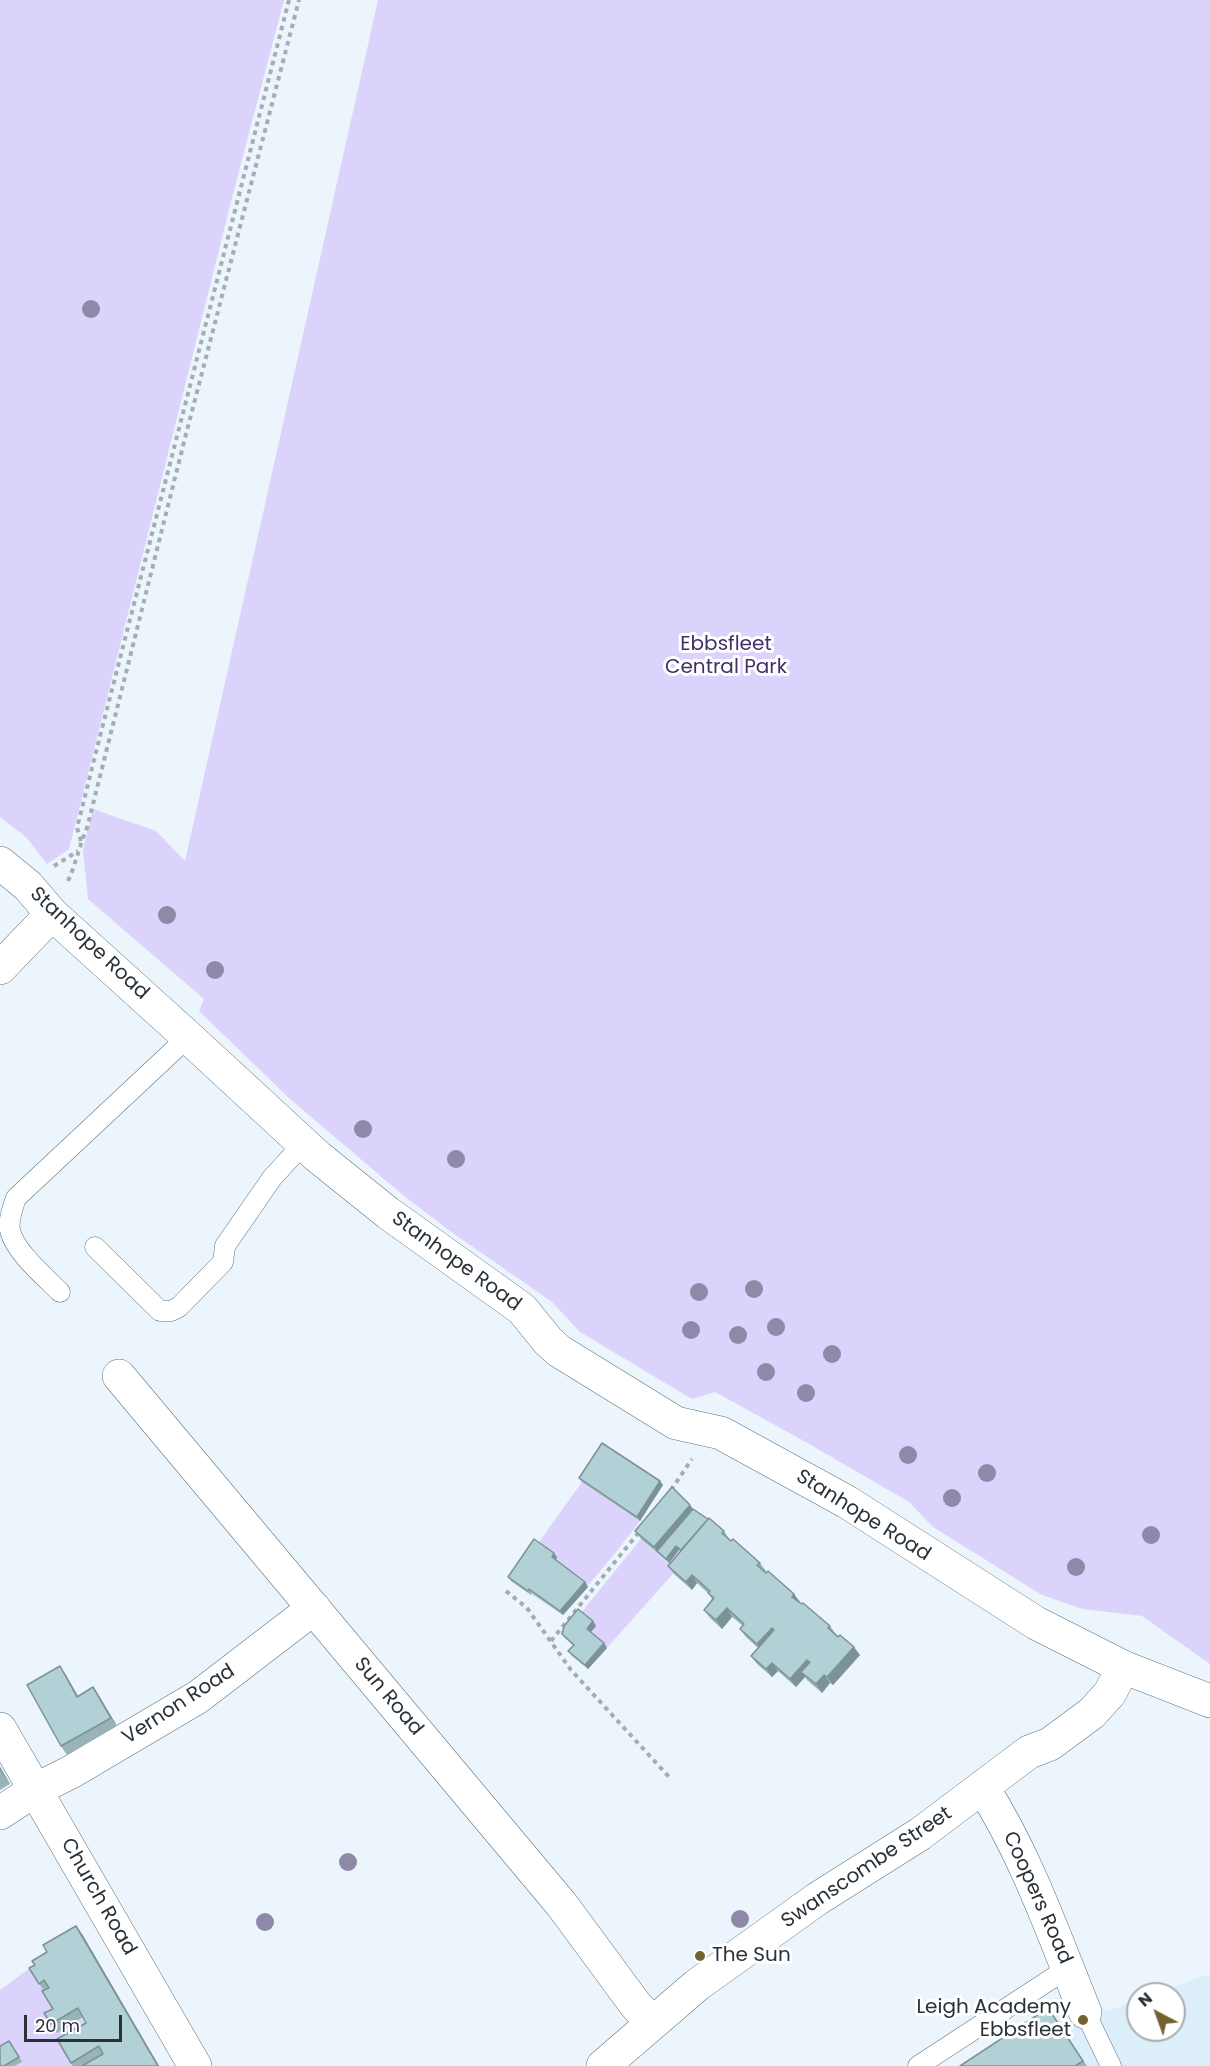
<!DOCTYPE html>
<style>
body{margin:0}
#map{position:relative;width:1210px;height:2066px;overflow:hidden;background:#ebf5fb;font-family:Poppins,sans-serif}
canvas{display:block}
.north{position:absolute;left:1126px;top:1982px;width:60px;height:60px;box-sizing:border-box;background:#fff;border:2px solid #a9adb0;border-radius:50%;rotate:319deg;font-size:16px;font-weight:700;line-height:24px;text-align:center;color:#293239}
.north::after{content:'';display:block;margin:auto;width:21px;height:27px;background:#71622f;clip-path:polygon(50% 0,100% 100%,50% 72%,0 100%)}
.scale{position:absolute;left:24px;top:2015px;width:98px;height:27px;box-sizing:border-box;border:3px solid #293239;border-top:0;padding-left:8px;font-size:18px;line-height:21px;white-space:nowrap;color:#293239;-webkit-text-stroke:4px #fff;paint-order:stroke}
</style>
<div id="map">
<canvas width="1210" height="2066"></canvas>
<div class="north">N</div>
<div class="scale">20 m</div>
</div>
<script>
const g = document.querySelector('canvas').getContext('2d');
g.lineJoin = 'round';
function fill(path, color) { g.fillStyle = color; g.fill(path, 'evenodd'); }
function stroke(path, color, width, dash) { g.strokeStyle = color; g.lineWidth = width; g.lineCap = dash ? 'butt' : 'round'; g.setLineDash(dash || []); g.stroke(path); }
function drawText(font, color, halo, rows, align = 'center') {
  g.font = font + ' Poppins,sans-serif'; g.lineWidth = 6; g.setLineDash([]); g.textBaseline = 'middle'; g.strokeStyle = halo; g.fillStyle = color; for (const [text, x, y, turn = 0] of rows) {
    g.save(); g.translate(x, y); g.rotate((+turn || 0) * Math.PI / 180); g.textAlign = isNaN(turn) ? turn : align; if (halo) g.strokeText(text, 0, 0); g.fillText(text, 0, 0); g.restore();
  }
}
const built = new Path2D(`
 M1210 1974V2066H965L1060 1997 1107 2011 1138 2000V2030H1174V1994H1154Z`);
const green = new Path2D(`
 M0 0H284L234 190 69 849 47 864 26 837 0 817Z
 M378 0H1210V1664L1142 1616 1083 1609 1042 1595 933 1527 909 1502 804 1441 715 1392 692 1399 580 1332 552 1302 450 1231 403 1195 290 1099 199 1011 204 999 88 899 83 850 93 809 156 831 185 861Z
 M582 1482 640 1521 617 1551 563 1615 511 1581Z
 M641 1539 668 1563 679 1550 688 1557 588 1669 571 1655 577 1649 565 1638 567 1630Z
 M49 1954 92 2031 74 2066H0V1990Z`);
const path = new Path2D(`
 M81 841 77 828 97 748 289 0
 M54 866 78 851
 M68 881C76 864 79 846 87 828L185 438 299 0
 M671 1490 692 1459
 M506 1591 527 1608 571 1670 670 1778
 M551 1641 639 1532`);
const service = new Path2D(`
 M95 1247 160 1311H171L179 1307 223 1262 225 1246 272 1178 303 1144
 M60 1292C45 1277 14 1251 10 1230 8 1220 13 1207 16 1198L188 1037
 M1085 2012 1111 2066
 M918 2066 1068 1968`);
const minor = new Path2D(`
 M0 968 52 914
 M119 1376 562 1905 635 2004 651 2022
 M0 1729 195 2066
 M983 1788C1027 1857 1054 1936 1085 2012
 M0 1813 35 1790 71 1772 198 1697 314 1608
 M603 2066 697 1985 817 1899 920 1834 1029 1752 1050 1744 1092 1713 1110 1693 1123 1667`);
const secondary = new Path2D(`
 M0 863 28 886 52 914 188 1037 317 1156 388 1213 522 1309 548 1341 559 1351 676 1423 721 1433 847 1502 1036 1623 1123 1667 1210 1701`);
const trees = [
 [91,309],
 [167,915],
 [215,970],
 [363,1129],
 [456,1159],
 [754,1289],
 [699,1292],
 [776,1327],
 [691,1330],
 [738,1335],
 [832,1354],
 [766,1372],
 [806,1393],
 [908,1455],
 [987,1473],
 [952,1498],
 [1151,1535],
 [1076,1567],
 [348,1862],
 [740,1919],
 [265,1922]
];
const wall = new Path2D(`
 M579 1478 660 1481 663 1485 640 1521 582 1482Z
 M690 1505 693 1509 724 1531 729 1539 760 1563 766 1571 765 1572 794 1594 800 1603 830 1626 836 1634 860 1655 833 1685 830 1683 822 1693 807 1680 805 1677 796 1687 778 1671 772 1677 757 1664 751 1656 758 1648 746 1637 740 1629 743 1626 732 1617 722 1629 710 1618 704 1610 712 1599 708 1593 697 1583 692 1590 674 1574 668 1566 681 1551 679 1550 669 1563 641 1539 635 1531Z
 M557 1557 556 1560 585 1582 588 1587 563 1615 532 1593 531 1595 511 1581 508 1577Z
 M593 1621 596 1626 591 1632 607 1648 588 1669 571 1655 568 1651 573 1645 565 1638 562 1634Z
 M60 1666 78 1696H99L117 1726 67 1755 61 1746Z
 M0 1767 10 1784 0 1790Z
 M82 1934 159 2066H73L71 2063 86 2023 83 2017 57 2033 51 2024 53 2009 44 1991 29 1968Z
 M1048 2008 1087 2066H960Z
 M9 2041 22 2062 14 2066H0Z`);
const shadedWall = new Path2D(`
 M660 1481 663 1485 640 1521 637 1517Z
 M690 1505 696 1513 657 1551 654 1547Z
 M676 1546 679 1550 669 1563 666 1559Z
 M554 1553 557 1557 555 1562 552 1557Z
 M692 1575 697 1583 692 1590 686 1582Z
 M585 1582 588 1587 563 1615 560 1611Z
 M794 1594 800 1602 798 1605 792 1597Z
 M727 1608 732 1617 722 1629 716 1620Z
 M593 1621 596 1626 590 1633 587 1629Z
 M772 1628 778 1636 763 1653 757 1644Z
 M604 1643 607 1648 588 1669 585 1665Z
 M854 1647 860 1655 833 1685 827 1677Z
 M807 1660 812 1668 801 1672 805 1677 796 1687 790 1679Z
 M772 1663 778 1671 772 1677 766 1669Z
 M60 1666 66 1675 83 1705 77 1697Z
 M824 1675 830 1683 822 1693 816 1684Z
 M93 1687 99 1696 117 1726 111 1718Z
 M0 1767 10 1784 0 1770Z
 M76 1926 82 1934 159 2066H158Z`);
const building = new Path2D(`
 M602 1443 660 1481 637 1517 579 1478Z
 M672 1487 690 1505 654 1547 635 1531Z
 M693 1509 708 1519 681 1550 676 1546 666 1559 657 1551Z
 M709 1518 724 1531 722 1533 731 1541 733 1539 760 1563 757 1565 766 1573 768 1571 794 1594 792 1597 796 1600 802 1604 803 1603 830 1626 828 1628 838 1637 840 1635 854 1647 827 1677 824 1675 816 1684 801 1672 810 1662 807 1660 790 1679 772 1663 766 1669 751 1656 774 1630 772 1628 757 1644 740 1629 744 1624 727 1608 716 1620 704 1610 714 1598 708 1593 710 1591 692 1575 686 1582 668 1566Z
 M534 1539 554 1553 552 1557 585 1582 560 1611 529 1589 528 1591 508 1577Z
 M578 1609 593 1621 587 1629 604 1643 585 1665 568 1651 574 1645 562 1634 564 1626Z
 M60 1666 77 1697 93 1687 111 1718 61 1746 27 1685Z
 M76 1926 158 2066H82L103 2054 99 2046 71 2063 57 2039 86 2023 78 2008 51 2024 44 2013 53 2009 42 1991 49 1988 44 1980 39 1984 29 1968 35 1965 32 1961 47 1952 43 1945Z
 M1048 2008 1083 2061 1075 2066H960Z
 M9 2041 19 2057 4 2066H0V2046Z`);
const markers = [
 [700,1956,6,"#71622f"],
 [1083,2020,6,"#71622f"]
];
const parkNames = [
 ["Ebbsfleet",726,645],
 ["Central Park",726,668]
];
const streetNames = [
 ["Stanhope Road",89,944,43],
 ["Stanhope Road",456,1262,36],
 ["Stanhope Road",863,1516,32],
 ["Sun Road",388,1697,50],
 ["Vernon Road",179,1705,-33],
 ["Swanscombe Street",867,1868,-34],
 ["Church Road",98,1897,60],
 ["Coopers Road",1037,1898,66]
];
const poiNames = [
 ["The Sun",712,1956],
 ["Leigh Academy",1071,2008,"right"],
 ["Ebbsfleet",1071,2031,"right"]
];
fill(built, '#dbeefa');
fill(green, '#dbd3fb');
stroke(service, '#5d7382', 21);
stroke(minor, '#5d7382', 34);
stroke(secondary, '#5d7382', 34);
stroke(path, '#a3adb3', 4, [4.5, 4.5]);
stroke(service, '#fff', 20);
stroke(minor, '#fff', 33);
stroke(secondary, '#fff', 33);
g.fillStyle = '#8d89a8';
for (const [x, y] of trees) { g.beginPath(); g.arc(x, y, 9, 0, 2 * Math.PI); g.fill(); }
fill(wall, '#98b4b8');
fill(shadedWall, '#7c9296');
fill(building, '#b1d1d6');
stroke(building, '#7c9296', 1.5);
for (const [x, y, r, color] of markers) { const dot = new Path2D(); dot.arc(x, y, r, 0, 2 * Math.PI); g.fillStyle = color; g.fill(dot); stroke(dot, '#fff', 2); }
drawText('20px', '#403065', '#fff', parkNames);
drawText('20px', '#293239', '#fff', streetNames);
drawText('20px', '#293239', '#fff', poiNames, 'left');
</script>
